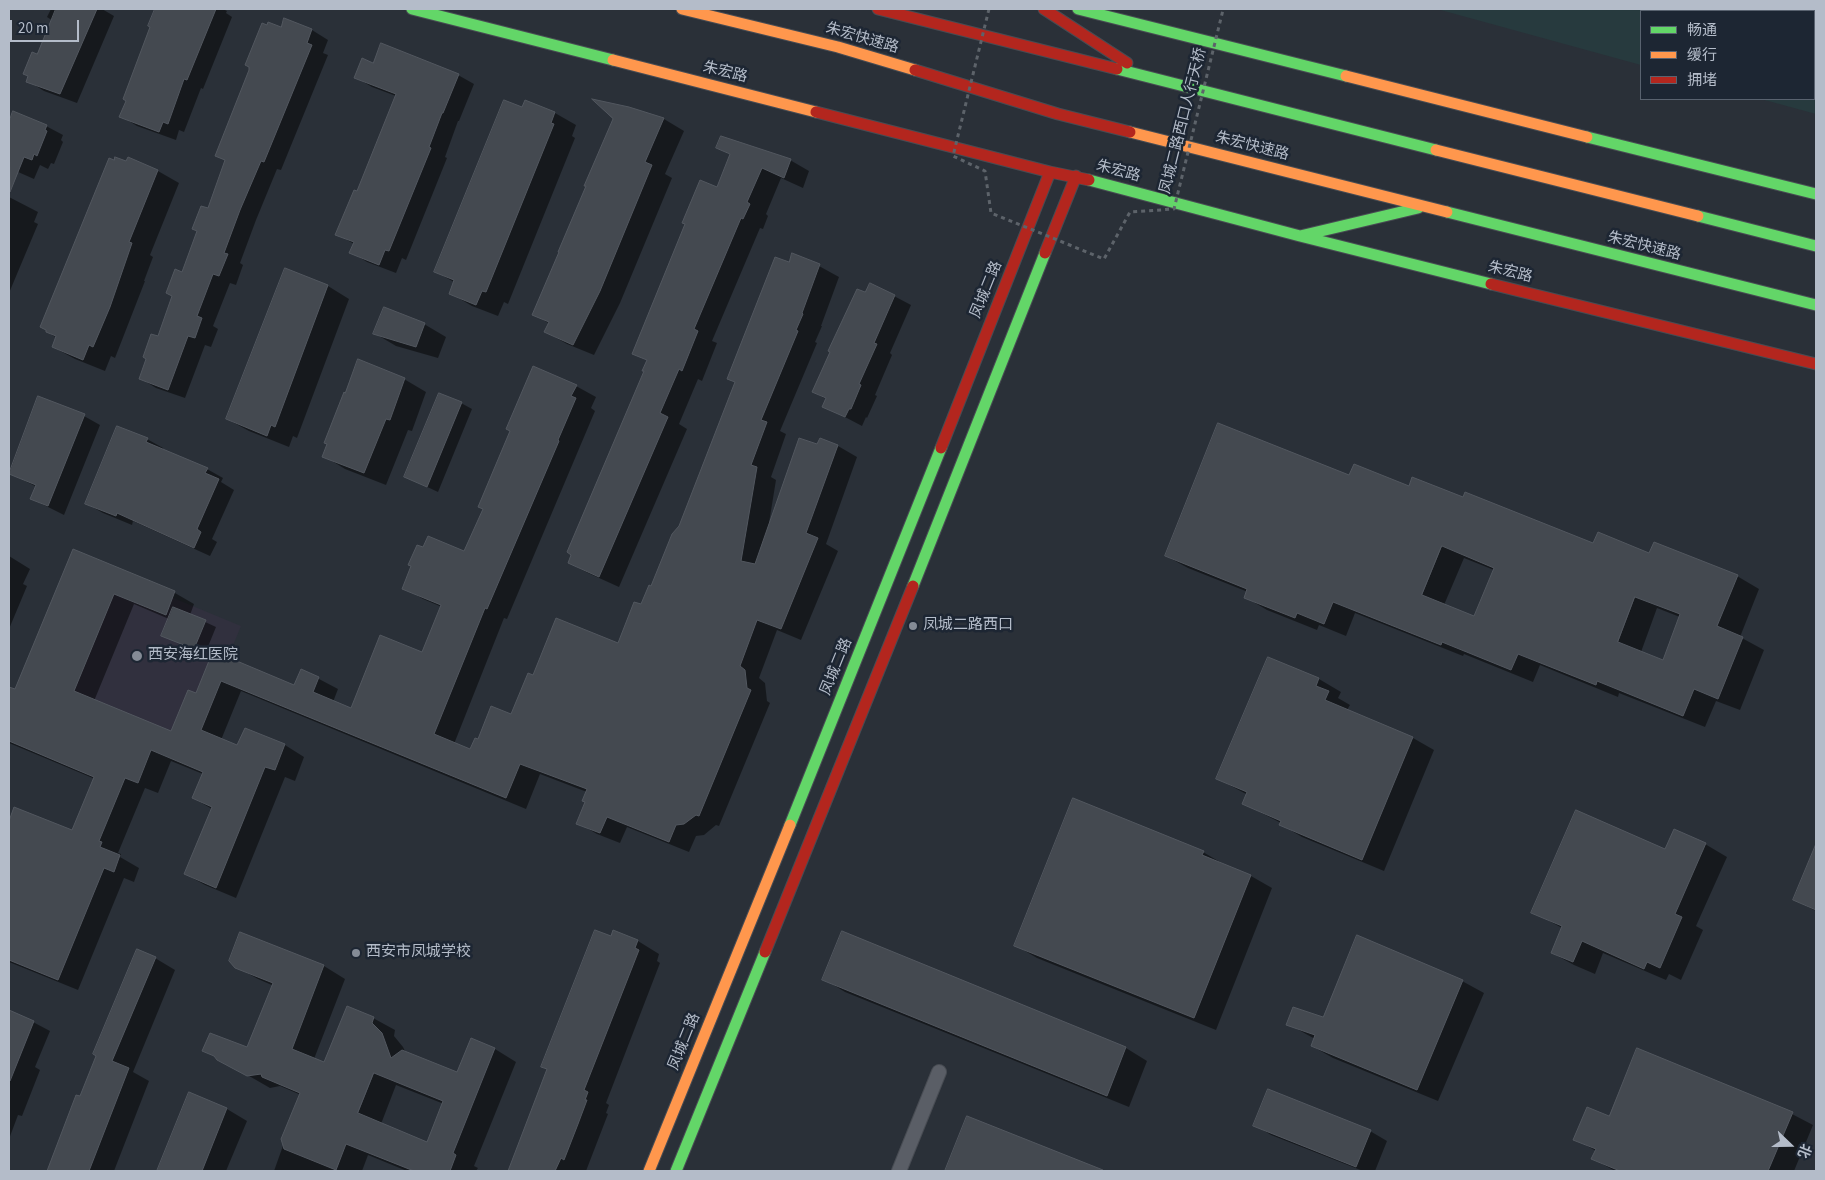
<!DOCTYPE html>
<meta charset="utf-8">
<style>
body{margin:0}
#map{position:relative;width:1825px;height:1180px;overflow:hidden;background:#2a3038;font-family:"Source Sans 3","Noto Sans SC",sans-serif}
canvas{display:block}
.frame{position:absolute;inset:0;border:10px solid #b4bcc9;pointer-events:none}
.legend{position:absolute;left:1640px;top:10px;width:175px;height:90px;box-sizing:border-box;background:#1d2633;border:1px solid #59626f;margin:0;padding:6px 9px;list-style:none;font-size:15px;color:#b4bcc9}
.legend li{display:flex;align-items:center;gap:10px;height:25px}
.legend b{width:25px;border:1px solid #59626f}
.north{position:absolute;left:1765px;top:1120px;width:50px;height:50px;-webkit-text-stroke:4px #1d2633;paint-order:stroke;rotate:112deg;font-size:14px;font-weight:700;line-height:20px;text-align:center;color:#b4bcc9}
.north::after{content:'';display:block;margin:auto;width:18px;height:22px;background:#b4bcc9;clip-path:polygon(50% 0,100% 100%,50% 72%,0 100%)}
.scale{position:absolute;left:10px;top:20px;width:69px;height:22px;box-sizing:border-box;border:2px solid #b4bcc9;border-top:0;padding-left:6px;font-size:15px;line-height:18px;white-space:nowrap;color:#b4bcc9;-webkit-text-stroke:4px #1d2633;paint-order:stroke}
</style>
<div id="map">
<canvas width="1825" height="1180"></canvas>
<div class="frame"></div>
<ul class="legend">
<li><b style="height:6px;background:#63d668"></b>畅通</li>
<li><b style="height:6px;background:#ff974d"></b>缓行</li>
<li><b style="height:6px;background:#b3261e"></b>拥堵</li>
</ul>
<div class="north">北</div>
<div class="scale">20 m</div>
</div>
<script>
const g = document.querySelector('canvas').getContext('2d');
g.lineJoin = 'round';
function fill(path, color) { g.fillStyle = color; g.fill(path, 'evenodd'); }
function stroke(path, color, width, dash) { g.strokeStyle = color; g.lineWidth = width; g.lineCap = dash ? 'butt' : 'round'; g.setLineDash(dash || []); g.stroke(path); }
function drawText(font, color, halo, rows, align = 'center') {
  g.font = font + ' "Source Sans 3","Noto Sans SC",sans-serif'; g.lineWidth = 5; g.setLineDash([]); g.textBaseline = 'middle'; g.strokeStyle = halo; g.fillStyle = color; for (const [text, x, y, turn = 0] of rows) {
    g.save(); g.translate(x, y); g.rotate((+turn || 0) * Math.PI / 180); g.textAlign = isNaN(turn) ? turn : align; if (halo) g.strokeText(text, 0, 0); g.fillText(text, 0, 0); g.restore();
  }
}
const medical = new Path2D(`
 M84 561 241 626 190 750 33 686Z`);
const green = new Path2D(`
 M1437 9H1816V114L1761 99H1814V11H1641V65Z`);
const shadow = new Path2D(`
 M51 9H102L114 16 77 103 44 91 28 81 53 21 47 17Z
 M156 9H223L227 11 226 13 232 17 203 89 201 88 184 132 179 130 176 140 137 126 121 116 152 27 150 26Z
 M285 20 312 30 328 40 323 53 328 55 281 170 277 169 256 220 240 263 243 265 236 285 230 283 213 326 218 329 211 347 205 345 185 398 156 388 140 378 158 337 198 232 193 229 209 210Z
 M374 65 458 75 474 84 459 121H458L445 157 447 158 406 260 402 258 396 273 367 262 351 252 354 244 337 234 357 193 396 96 372 87 355 77Z
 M629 108 664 119 684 131 665 174 672 178 620 303 594 355 567 344 546 332 550 324 533 314Z
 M523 109 555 113 576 125 572 136 575 138 508 304 504 302 498 316 472 306 450 293 454 282 436 272Z
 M9 118 46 126 63 135 61 140 63 142 54 164 51 163 48 169 40 165 34 179 9 168Z
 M718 148 790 160 809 171 803 188 781 178 766 214 768 216 763 229 760 228 712 341 717 343 702 381 698 379 679 424 687 429 619 587 588 573 569 563 646 371 648 361 634 353 717 188 731 155Z
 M128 159 158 171 179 183 150 255 153 257 144 281H145L115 358 111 356 105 371 75 359 53 347 57 338 47 332Z
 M9 197 38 212 34 222 38 224 9 293Z
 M789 264 819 266 839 277 821 326H822L815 342 817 343 780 431 786 434 771 477 776 480 769 523H770L818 446H838L857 457 826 544 838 551 801 640 777 630 759 678 765 683 767 701 770 703 719 826 716 825 704 835 696 836 689 852 627 827 620 843 597 834 578 823 586 802 587 792 540 774 526 809 241 691 221 740 238 747 245 729 285 745 304 757 295 781 285 777 236 898 205 885 185 874 212 809 193 798 203 774 171 761 158 793 145 788 118 853 121 854 120 857 139 868 134 882 124 878 78 990 9 962V836L11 832 9 830V824L15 808 73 832 95 779 9 743V699L13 690 16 691 73 551 175 593 194 604 190 615 216 627 205 654 163 635 169 619 134 604 94 701 171 732 196 694 214 653 295 686 302 670 338 689 333 702 351 710 423 654 442 607 423 599 404 588 424 549 465 552 576 386 596 397 591 408 595 411 507 619 504 618 454 744 471 751 479 741 512 716 534 677 618 645 652 587 680 526 736 383 728 378Z
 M286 269 328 286 349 299 297 438 293 436 289 447 249 431 227 419Z
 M866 294 894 296 911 305 890 353 892 355 875 395 877 396 867 418 866 417 862 426 824 406 826 399 813 392Z
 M424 324 446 337 438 358 396 346 374 333Z
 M404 379 426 392 412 431 408 430 386 485 345 469 324 456Z
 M39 397 84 416 100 425 64 515 32 499 37 487 9 473Z
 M461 403 472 409 438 492 406 477Z
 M147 439 163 448V450L207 469 223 478 221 482 234 490 212 539 217 542 210 556 133 521 132 525 103 513 87 504Z
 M1350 477 1463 499 1594 545 1650 554 1737 576 1759 589 1740 637 1764 650 1740 710 1716 701 1705 727 1619 693 1618 697 1540 665 1533 682 1464 654 1463 656 1355 613 1346 636 1319 625 1317 630 1267 610 1245 597 1248 592 1188 568 1166 556ZM1464 558 1494 570 1474 618 1444 605ZM1657 608 1680 617 1664 661 1641 652Z
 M9 556 30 569 23 584 27 586 9 629Z
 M1268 658 1319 679 1341 692 1338 698 1350 705 1347 710 1413 738 1434 750 1384 871 1302 837 1280 824 1281 823 1244 804 1248 795 1218 779Z
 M1705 844 1727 857 1696 926 1703 930 1681 980 1669 974 1666 980 1603 953 1595 974 1574 965 1552 953 1562 928 1533 912Z
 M1816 847V911L1794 900Z
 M1203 852 1225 865 1251 876 1272 888 1216 1030 1037 958 1015 945Z
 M614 932 638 941 659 954 657 961 660 963 606 1103 609 1105 606 1113 608 1114 586 1171H509L549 1069Z
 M843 933 1126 1048 1147 1061 1129 1107 845 992 824 979Z
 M241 934 324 966 345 979 314 1059 325 1064 373 1018 395 1030 394 1036 403 1047 406 1053 458 1074 472 1040 495 1049 516 1062 474 1166 478 1168 476 1171H407L368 1155 362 1171H274L301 1095 280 1086 270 1088 204 1050 248 1048 274 986 258 979 236 967ZM396 1085 444 1104 428 1144 381 1124Z
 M155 958 175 970 133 1072 149 1081 114 1171H47H49L80 1098Z
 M1462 981 1484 993 1438 1101 1333 1058 1312 1046 1315 1039 1288 1024 1323 1019Z
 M9 1012 33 1022 50 1031 35 1067 40 1070 22 1116 18 1115 9 1139Z
 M190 1094 227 1109 247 1121 226 1171H158Z
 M1792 1114 1813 1125 1794 1171H1615L1593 1159 1596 1151 1575 1139 1610 1118Z
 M968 1117 1102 1171H946Z
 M1255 1125 1370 1131 1387 1141 1375 1171H1363L1271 1135Z`);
const building = new Path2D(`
 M56 9H97L60 94 26 82 28 76 23 74 32 52 37 54Z
 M155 9H216L187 80 184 79 168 124 163 122 159 132 119 117 126 101 123 99 150 27 148 26Z
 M284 18 312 29 307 43 312 45 264 162 261 161 240 210 224 253 228 254 219 276 213 274 197 316 202 318 195 338 188 336 168 390 139 379 146 359 143 357 151 334 158 336 172 296 166 293 175 269 182 272 197 231 192 229 201 206 208 208 225 160 215 156 249 70V67L245 65 262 23 267 25 268 22 281 27Z
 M381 43 459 74 443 113H442L429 147 431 148 389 251 385 250 379 265 349 253 354 242 335 235 354 190 357 191 396 94 354 78 362 58 373 63Z
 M592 99 629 107 664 118 645 162 652 165 600 291 573 345 544 332 549 322 532 315 559 252H558L586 186H584L613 119Z
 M504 100 522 107 525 100 555 112 551 123 554 124 486 292 482 291 476 305 449 294 454 280 434 272Z
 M13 111 47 125 45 130 47 131 37 156 34 154 32 160 24 157 10 192 9 122Z
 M721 136 791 159 784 178 762 168 747 202 750 204 743 219 741 218 694 329 698 331 682 371 679 369 660 413 668 417 599 577 568 563 571 555 567 552 644 371H642L647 360 632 354 685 224 682 223 700 180 717 187 730 154 716 148Z
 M115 157 126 161 128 157 158 170 129 242 132 243 110 307 93 347 89 345 83 360 52 347 56 336 46 332V330L40 327 109 158 114 160Z
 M792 253 820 264 802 313 803 314 796 330 798 331 761 420 767 422 751 465 757 467 741 561 755 564 799 438 817 444 820 438 838 445 806 533 818 538 781 629 757 620 740 666 745 670 747 688 751 690 699 816 696 815 684 824 676 825 669 842 607 817 600 833 576 824 585 802 582 801 587 789 520 764 506 798 221 681 201 730 237 745 245 728 285 744 275 770 265 767 216 888 184 874 212 807 192 798 203 772 151 750 138 783 125 778 99 841 102 842 100 847 120 855 114 872 104 868 58 980 9 960V821L14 807 72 830 94 777 9 741V687L15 689 73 549 175 591 166 615 114 594 74 691 171 731 188 690 196 693 213 651 294 685 301 669 319 677 313 692 351 708 380 635 422 652 441 605 402 589 411 566 408 565 417 545 423 547 428 536 464 551 483 509 478 507 510 431 506 429 533 366 577 385 571 396 576 398 558 440 559 441 487 609 485 608 434 734 470 749 475 738 478 739 491 706 511 714 528 673 533 675 556 618 618 643 634 602 641 604 649 585 651 586 672 534 679 526 735 382 727 379 775 257 789 262Z
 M285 268 328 285 275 427 271 425 267 436 226 419Z
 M870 283 895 295 874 343 877 344 859 384 861 385 851 409H849L845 417 822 407 826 398 812 392 830 352 828 351 857 289 865 292Z
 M384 307 425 323 416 347 373 334Z
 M358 359 405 378 390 420 386 419 364 473 322 457 327 444 324 443 344 392 345 393Z
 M439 393 462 402 427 487 404 477Z
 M38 396 85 414 48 506 30 499 36 485 9 474Z
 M1218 423 1349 475 1354 464 1409 486 1412 477 1463 497 1465 492 1593 543 1598 532 1649 553 1654 542 1738 575 1717 626 1743 637 1718 699 1694 689 1683 716 1597 681 1596 685 1518 654 1511 670 1442 642 1441 645 1333 602 1324 624 1297 613 1295 618 1244 598 1247 589 1165 556ZM1442 546 1494 568 1474 616 1422 595ZM1635 597 1680 614 1663 660 1618 642Z
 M117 426 148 438 146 442 208 468 205 473 219 479 197 529 201 532 194 548 117 513 116 516 85 504Z
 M173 607 206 620 194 649 161 636Z
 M1268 657 1319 678 1316 686 1329 691 1325 700 1413 737 1362 860 1279 825 1281 821 1242 804 1247 792 1216 779Z
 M1073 798 1204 851 1202 855 1251 875 1194 1018 1014 946Z
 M1576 810 1665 849 1674 829 1706 843 1675 914 1682 917 1660 968 1647 962 1644 969 1582 941 1573 962 1551 953 1562 926 1531 913Z
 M1816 844V910L1793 900Z
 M595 930 611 936 613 930 638 940 635 948 639 950 584 1090 588 1092 585 1100H587L578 1124 564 1160 561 1158 555 1171H508L547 1069 541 1067Z
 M842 931 1126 1047 1107 1096 822 980Z
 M240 932 324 965 292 1049 324 1062 347 1006 374 1017 372 1023 382 1033 391 1058 402 1050 457 1072 471 1038 495 1048 453 1153 456 1155 450 1171H414L346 1144 336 1170 284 1149 281 1139 300 1093 262 1077 261 1074 247 1076 217 1060 214 1056 202 1051 210 1033 247 1047 273 983 235 968 229 961ZM374 1073 443 1101 427 1142 358 1113Z
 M1357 935 1463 980 1417 1090 1311 1046 1315 1035 1286 1025 1293 1007 1323 1017Z
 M137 949 156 957 112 1061 129 1068 89 1171H47L76 1095 80 1096 96 1056 93 1054Z
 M9 1010 34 1021 10 1081H9Z
 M1637 1048 1793 1112 1768 1171H1620L1591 1159 1596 1149 1573 1140 1587 1107 1609 1116Z
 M1268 1089 1371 1130 1356 1167 1253 1126Z
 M189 1092 227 1108 202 1171H157Z
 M967 1116 1103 1170V1171H945Z`);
const lane = new Path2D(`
 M899 1171 939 1072`);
const fast = new Path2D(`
 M412 9 613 60
 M1078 9 1346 76
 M1117 69 1436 150
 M1587 137 1816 194
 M1089 180 1300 236 1491 284
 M1447 212 1816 305
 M1698 216 1816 246
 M1300 236 1418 208
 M913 586 1045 253
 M790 825 941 448
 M676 1171 765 952`);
const slow = new Path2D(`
 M682 9 838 47 915 70
 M613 60 816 112
 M1346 76 1587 137
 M1130 132 1447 212
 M1436 150 1698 216
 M649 1171 790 825`);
const jam = new Path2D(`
 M878 9 1117 69
 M1044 9 1127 63
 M915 70 1058 114 1130 132
 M816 112 1050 172 1089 180
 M1045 253 1076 176
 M1491 284 1816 364
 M941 448 1050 172
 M765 952 913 586`);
const pathBridge = new Path2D(`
 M989 9 953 156 985 171 991 213 1104 259 1130 212 1174 209 1223 10`);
const markers = [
 [913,626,5,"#848b96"],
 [137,656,6,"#848b96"],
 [356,953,5,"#848b96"]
];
const streetNames = [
 ["朱宏快速路",862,39,16],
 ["朱宏路",725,73,14],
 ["凤城二路西口人行天桥",1184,121,-76],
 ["朱宏快速路",1252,147,14],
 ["朱宏路",1118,172,15],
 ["朱宏快速路",1644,247,14],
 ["朱宏路",1510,273,14],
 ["凤城二路",987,290,-68],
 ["凤城二路",837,667,-68],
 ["凤城二路",685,1042,-68]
];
const poiNames = [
 ["凤城二路西口",923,626],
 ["西安海红医院",148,656],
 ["西安市凤城学校",366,953]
];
fill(medical, '#31303e');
fill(green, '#273a3e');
fill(shadow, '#0007');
fill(building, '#444950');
stroke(building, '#52575f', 1);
stroke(lane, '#484c53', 16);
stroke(fast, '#484c53', 13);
stroke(slow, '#484c53', 13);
stroke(jam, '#484c53', 13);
stroke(lane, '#5a5e66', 14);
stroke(fast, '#63d668', 11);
stroke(slow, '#ff974d', 11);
stroke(jam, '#b3261e', 11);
stroke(pathBridge, '#5d636a', 3, [4, 4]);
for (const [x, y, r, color] of markers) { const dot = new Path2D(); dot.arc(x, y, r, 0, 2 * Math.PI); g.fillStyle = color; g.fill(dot); stroke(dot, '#1d2633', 2); }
drawText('15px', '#b4bcc9', '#1d2633', streetNames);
drawText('15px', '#b4bcc9', '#1d2633', poiNames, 'left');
</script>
